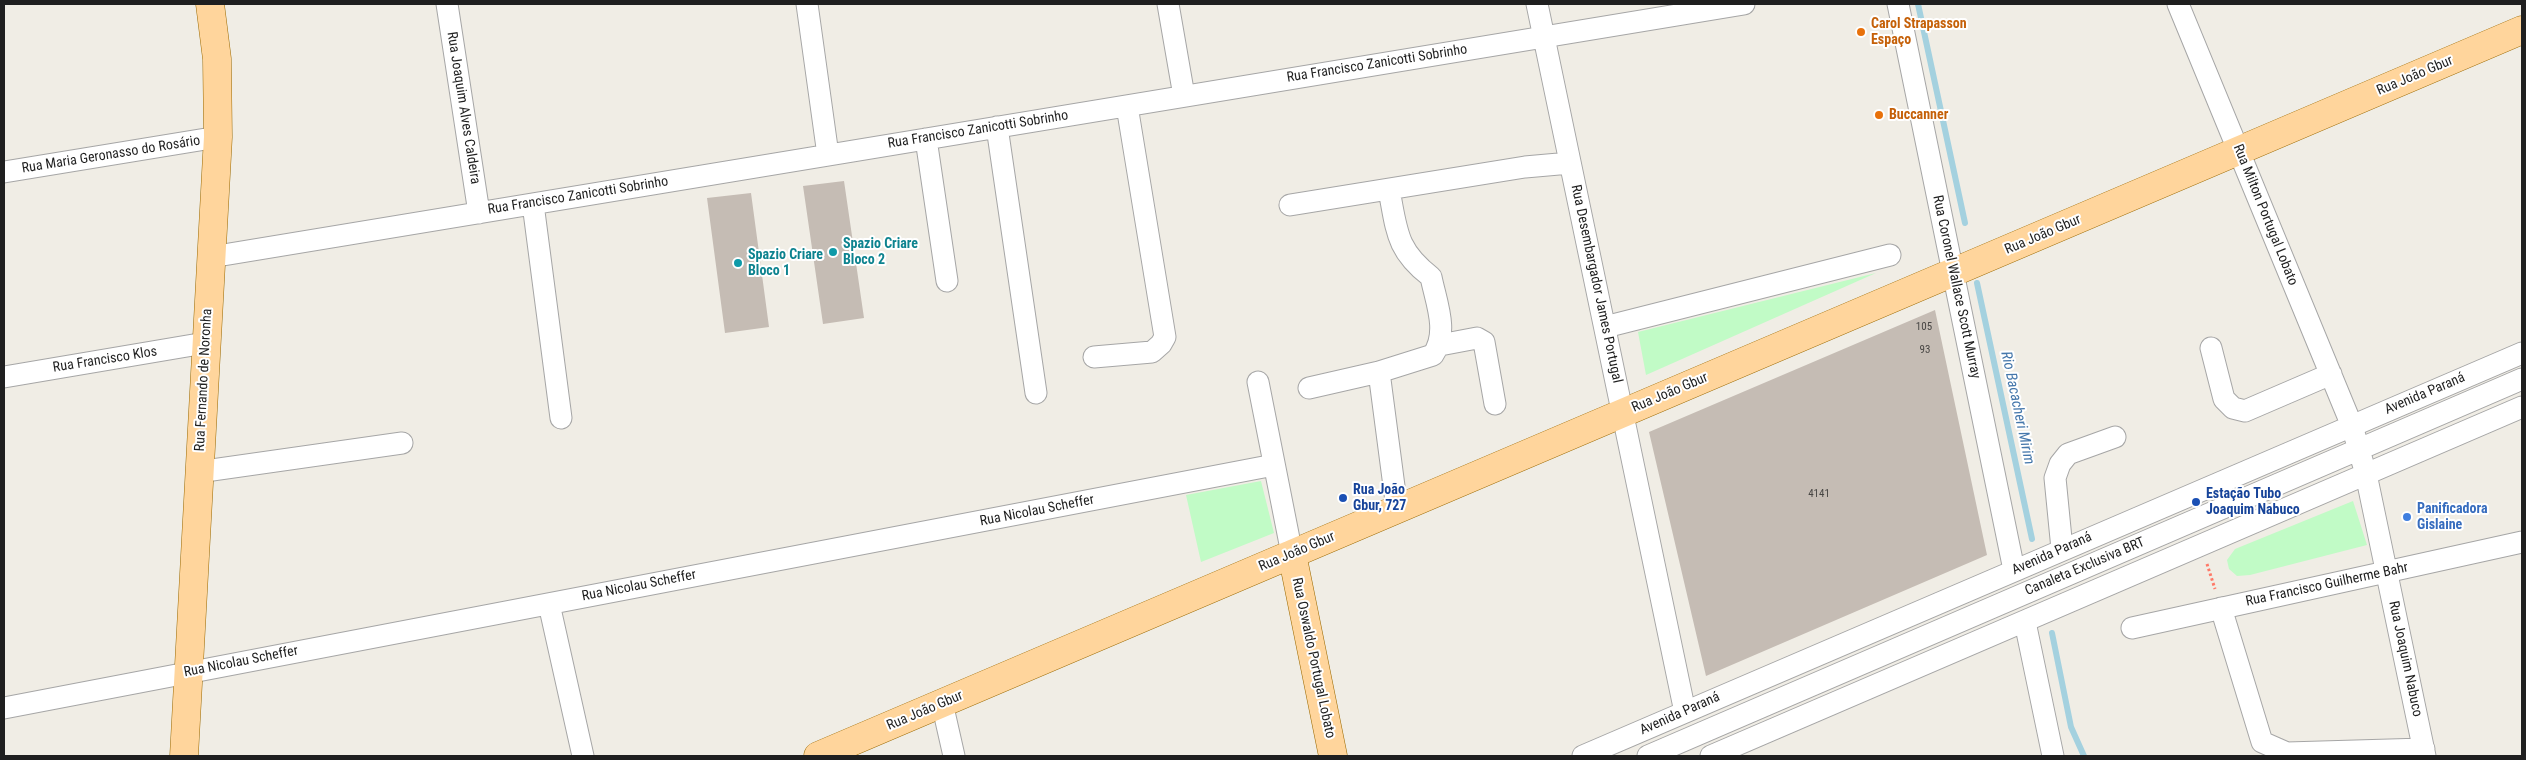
<!DOCTYPE html>
<meta charset="utf-8">
<style>
body{margin:0}
#map{position:relative;width:2526px;height:760px;overflow:hidden;background:#f0ede5;font-family:"Roboto Condensed",sans-serif}
canvas{display:block}
.frame{position:absolute;inset:0;border:5px solid #1f1f1f;pointer-events:none}
</style>
<div id="map">
<canvas width="2526" height="760"></canvas>
<div class="frame"></div>
</div>
<script>
const g = document.querySelector('canvas').getContext('2d');
g.lineJoin = 'round';
function fill(path, color) { g.fillStyle = color; g.fill(path, 'evenodd'); }
function stroke(path, color, width, dash) { g.strokeStyle = color; g.lineWidth = width; g.lineCap = dash ? 'butt' : 'round'; g.setLineDash(dash || []); g.stroke(path); }
function drawText(font, color, halo, rows, align = 'center') {
  g.font = font + ' "Roboto Condensed",sans-serif'; g.lineWidth = 4; g.setLineDash([]); g.textBaseline = 'middle'; g.strokeStyle = halo; g.fillStyle = color; for (const [text, x, y, turn = 0] of rows) {
    g.save(); g.translate(x, y); g.rotate((+turn || 0) * Math.PI / 180); g.textAlign = isNaN(turn) ? turn : align; if (halo) g.strokeText(text, 0, 0); g.fillText(text, 0, 0); g.restore();
  }
}
const park = new Path2D(`
 M1876 273 1646 375 1638 332Z
 M1261 481 1274 533 1201 562 1186 495Z
 M2353 501 2367 545 2250 575 2237 576 2229 569 2227 560 2235 549Z`);
const stream = new Path2D(`
 M1918 4 1965 223
 M1977 283 2032 539
 M2052 633 2071 727 2084 756`);
const building = new Path2D(`
 M844 181 864 318 823 324 803 186Z
 M751 193 769 327 725 333 707 198Z
 M1935 310 1987 555 1706 676 1649 432Z`);
const path = new Path2D(`
 M2207 564 2215 589`);
const minor = new Path2D(`
 M447 4 479 213
 M807 4 828 155
 M1168 4 1184 96
 M1537 4 1685 712
 M1898 4 2014 570
 M2178 4 2352 426 2366 474 2425 756
 M997 127 1036 393
 M926 139 947 281
 M4 172 218 137
 M533 204 561 418
 M1290 205 1525 167 1570 163
 M211 257 1744 4
 M1605 327 1890 255
 M1440 345 1477 338 1484 342 1495 404
 M2211 348 2224 399 2233 408 2245 411 2331 374
 M1094 357 1152 352 1161 344 1165 337 1127 106
 M1379 372 1397 509
 M4 377 205 343
 M1258 382 1292 554
 M1309 388 1379 372 1433 355C1449 332 1436 302 1431 277 1396 250 1397 231 1389 190
 M198 472 402 443
 M2062 549 2055 478 2060 464 2068 454 2115 437
 M549 604 583 756
 M2221 608 2262 742 2287 753 2424 749
 M2025 622 2053 756
 M2132 628 2522 542
 M942 703 954 756
 M4 708 1274 465
 M1583 756 2522 353
 M1648 756 2522 379
 M1711 756 2522 407`);
const major = new Path2D(`
 M1292 554 1333 756
 M184 756 218 137 217 59 210 4
 M818 756 2522 30`);
const markers = [
 [1861,32,5,"#e8710a"],
 [1879,115,5,"#e8710a"],
 [833,252,5,"#0f9aa8"],
 [738,263,5,"#0f9aa8"],
 [1343,498,5,"#1a4fb4"],
 [2196,502,5,"#1a4fb4"],
 [2407,517,5,"#3f7fe0"]
];
const numberNames = [
 ["105",1924,327],
 ["93",1925,350],
 ["4141",1819,494]
];
const foodNames = [
 ["Carol Strapasson",1871,24],
 ["Espaço",1871,40],
 ["Buccanner",1889,115]
];
const streetNames = [
 ["Rua Francisco Zanicotti Sobrinho",1377,64,-9],
 ["Rua João Gbur",2415,76,-23],
 ["Rua Joaquim Alves Caldeira",463,108,81],
 ["Rua Francisco Zanicotti Sobrinho",978,130,-9],
 ["Rua Maria Geronasso do Rosário",111,155,-9],
 ["Rua Francisco Zanicotti Sobrinho",578,196,-9],
 ["Rua Milton Portugal Lobato",2265,215,68],
 ["Rua João Gbur",2043,235,-23],
 ["Rua Desembargador James Portugal",1596,284,78],
 ["Rua Coronel Wallace Scott Murray",1956,287,78],
 ["Rua Francisco Klos",105,360,-9],
 ["Rua Fernando de Noronha",204,380,-87],
 ["Rua João Gbur",1670,393,-23],
 ["Avenida Paraná",2425,394,-23],
 ["Rua Nicolau Scheffer",1037,511,-11],
 ["Rua João Gbur",1297,552,-23],
 ["Avenida Paraná",2052,554,-24],
 ["Canaleta Exclusiva BRT",2085,567,-23],
 ["Rua Francisco Guilherme Bahr",2327,585,-12],
 ["Rua Nicolau Scheffer",639,586,-11],
 ["Rua Oswaldo Portugal Lobato",1313,658,78],
 ["Rua Joaquim Nabuco",2405,659,78],
 ["Rua Nicolau Scheffer",241,662,-11],
 ["Rua João Gbur",925,711,-23],
 ["Avenida Paraná",1680,714,-24]
];
const cultureNames = [
 ["Spazio Criare",843,244],
 ["Bloco 2",843,260],
 ["Spazio Criare",748,255],
 ["Bloco 1",748,271]
];
const transitNames = [
 ["Rua João",1353,490],
 ["Gbur, 727",1353,506],
 ["Estação Tubo",2206,494],
 ["Joaquim Nabuco",2206,510]
];
const shopNames = [
 ["Panificadora",2417,509],
 ["Gislaine",2417,525]
];
const waterNames = [
 ["Rio Bacacheri Mirim",2017,408,78]
];
fill(park, '#c1fbc6');
stroke(stream, '#a4d1df', 6);
fill(building, '#c5bcb4');
stroke(minor, '#a6a6a6', 23);
stroke(major, '#9a6900', 29);
stroke(path, '#fe7968', 3, [2.5, 2.5]);
stroke(minor, '#fff', 21);
stroke(major, '#ffd59c', 28);
for (const [x, y, r, color] of markers) { const dot = new Path2D(); dot.arc(x, y, r, 0, 2 * Math.PI); g.fillStyle = color; g.fill(dot); stroke(dot, '#fff', 2); }
drawText('11px', '#484644', null, numberNames);
drawText('bold 14px', '#c56008', '#fff', foodNames, 'left');
drawText('14px', '#1f1f1f', '#fff', streetNames);
drawText('bold 14px', '#0d838f', '#fff', cultureNames, 'left');
drawText('bold 14px', '#164399', '#fff', transitNames, 'left');
drawText('bold 14px', '#366cbe', '#fff', shopNames, 'left');
drawText('italic 15px', '#4577ab', '#fff', waterNames);
</script>
